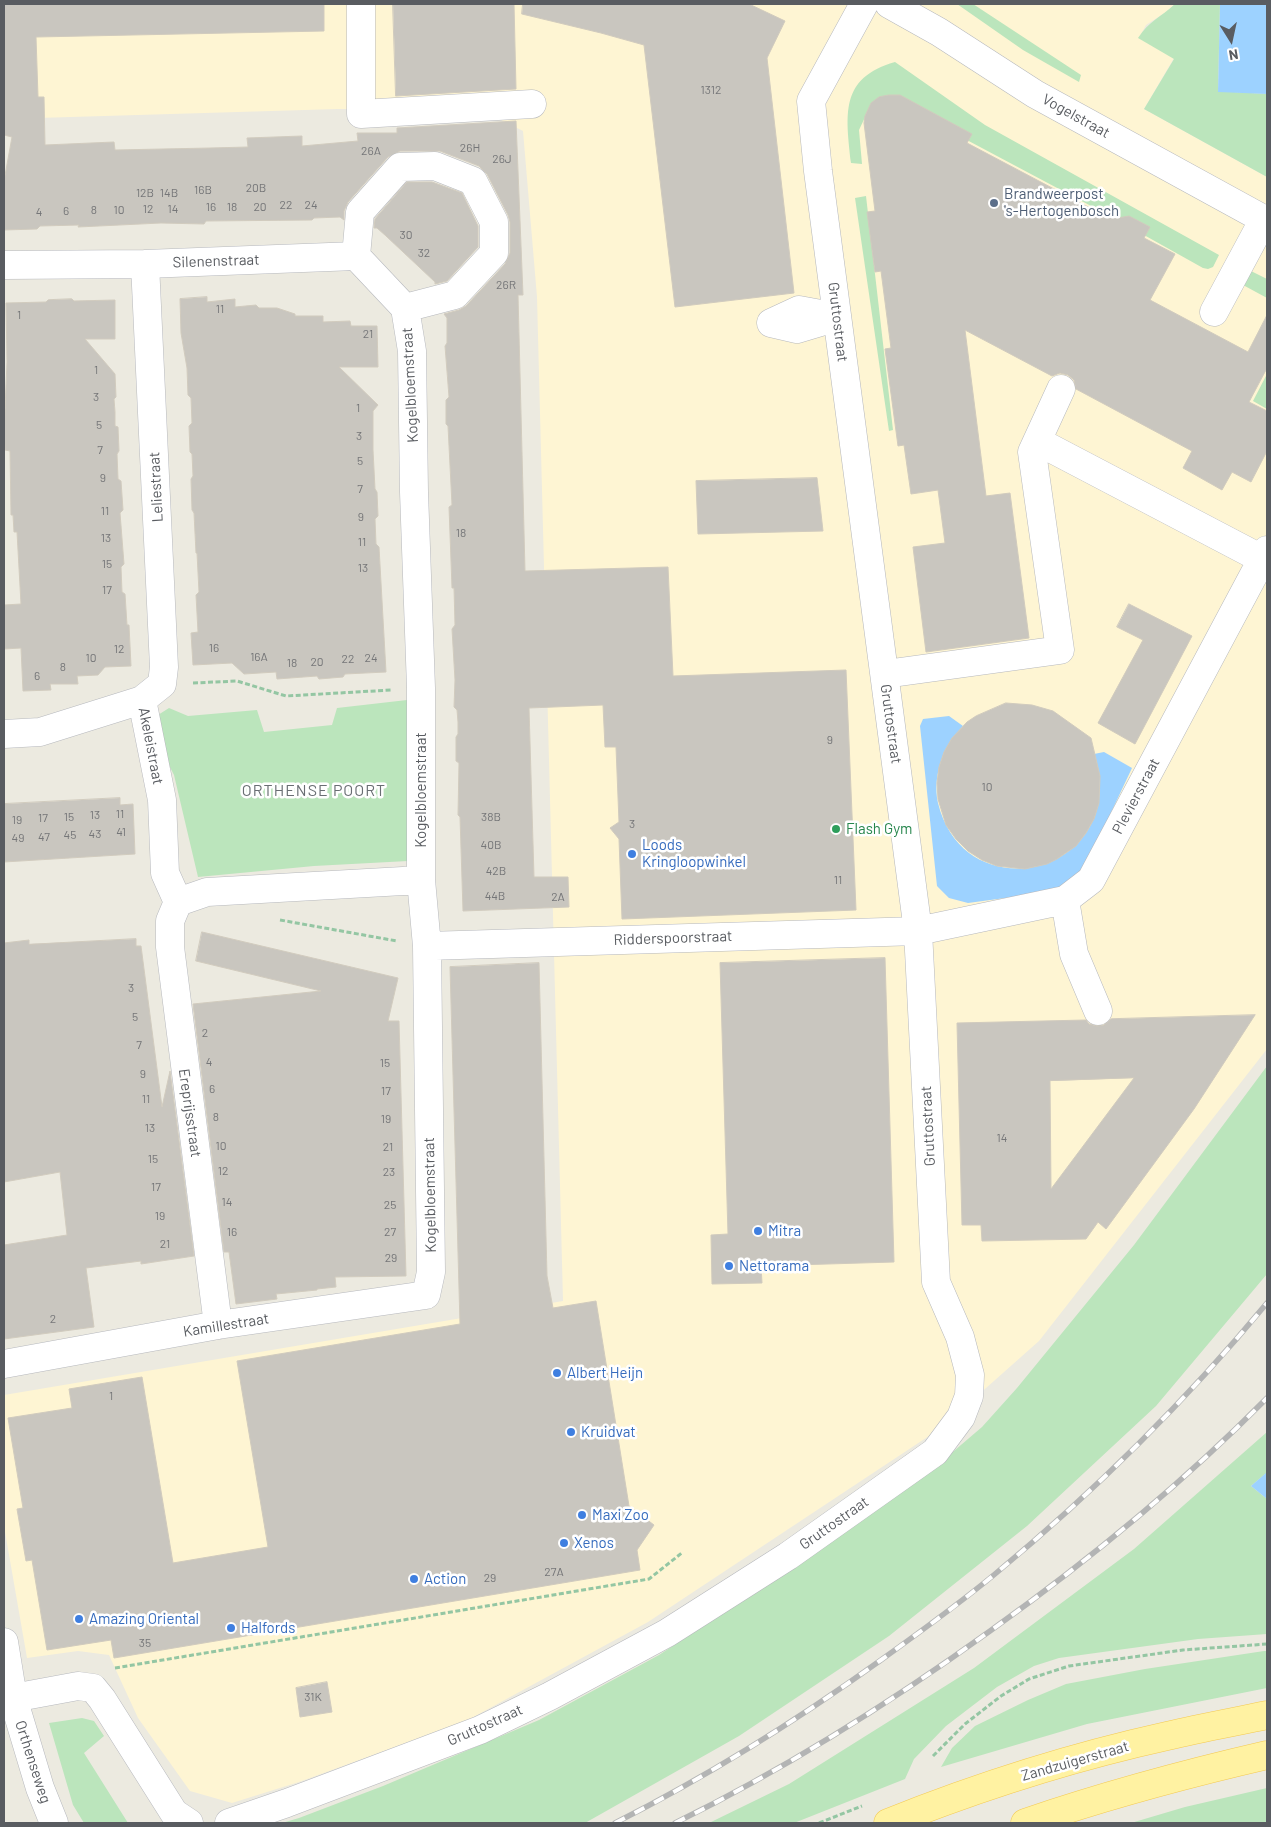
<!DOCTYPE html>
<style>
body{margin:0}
#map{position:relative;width:1271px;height:1827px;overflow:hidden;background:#eceae0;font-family:Barlow,sans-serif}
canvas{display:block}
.frame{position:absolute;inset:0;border:5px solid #595c61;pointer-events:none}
.north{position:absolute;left:1206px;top:15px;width:50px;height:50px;-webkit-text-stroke:4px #fff;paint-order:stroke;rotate:170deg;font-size:14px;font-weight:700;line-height:20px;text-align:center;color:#595c61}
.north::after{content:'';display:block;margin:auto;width:18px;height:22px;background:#595c61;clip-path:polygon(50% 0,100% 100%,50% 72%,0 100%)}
</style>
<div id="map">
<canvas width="1271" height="1827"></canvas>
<div class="frame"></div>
<div class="north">N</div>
</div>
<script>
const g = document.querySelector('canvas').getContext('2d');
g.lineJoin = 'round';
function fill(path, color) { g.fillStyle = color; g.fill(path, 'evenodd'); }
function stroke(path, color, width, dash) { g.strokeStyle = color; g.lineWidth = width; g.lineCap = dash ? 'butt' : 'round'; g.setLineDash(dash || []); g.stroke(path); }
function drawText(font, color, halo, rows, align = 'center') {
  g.font = font + ' Barlow,sans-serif'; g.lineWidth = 5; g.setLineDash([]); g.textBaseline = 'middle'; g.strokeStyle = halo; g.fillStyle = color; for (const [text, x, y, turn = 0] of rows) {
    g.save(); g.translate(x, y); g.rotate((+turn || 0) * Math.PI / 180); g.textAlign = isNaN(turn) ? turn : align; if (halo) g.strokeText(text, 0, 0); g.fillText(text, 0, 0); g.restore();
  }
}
const commercial = new Path2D(`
 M4 4H1175L1166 12 1146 25 1139 38 1174 58 1144 109 1267 177V1049L1039 1341 941 1428 648 1622 466 1721 299 1782 232 1803 190 1791 138 1718 109 1655 78 1651 27 1658 4 1526V1395L563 1301 537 297 523 131 479 109H338L4 119Z`);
const green = new Path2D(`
 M957 4H973L1081 75 1079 82 1023 50Z
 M1175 4H1220L1218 91 1267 94V177L1144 109 1174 59 1138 38C1149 21 1161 17 1175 4Z
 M895 62 985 125 1219 255 1213 267 1208 269 1203 268 1144 235 1128 220 1108 215 901 105 867 113 859 130 862 164 851 163C846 115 839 78 895 62Z
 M866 196 893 430 889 431 855 198Z
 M1249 270 1267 279V298L1243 285Z
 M1267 374V409L1253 401Z
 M407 700 408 861 314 866 198 877 174 775 147 722 169 708 188 716 257 710 264 732 332 725 337 708Z
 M1267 1066V1274L1156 1406 1027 1526 889 1636 739 1736 585 1823H282L299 1818 383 1786 539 1720 659 1655 781 1575 934 1468 982 1427 1017 1388 1134 1245Z
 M1267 1432V1475L1265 1474 1251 1486 1267 1499V1634L1198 1639 1059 1658 1034 1666 997 1687 946 1726 914 1759 905 1779 794 1823H709L789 1784 974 1668 1134 1549Z
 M1264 1651H1267V1688L1087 1724 941 1767 952 1748 975 1726 1028 1700 1066 1684 1145 1669Z
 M82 1718 94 1721 104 1736 84 1753 128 1823H84L73 1805 49 1723Z
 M1267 1788V1823H1131L1185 1807Z`);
const water = new Path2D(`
 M1220 4H1267V94L1218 92Z
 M949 716 963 726C944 747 932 774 938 803 965 915 1132 873 1094 754L1104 752 1132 768 1083 872 1057 891 968 903 949 898 937 886 920 726 923 719Z
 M1266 1473 1267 1475V1499L1251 1486Z`);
const building = new Path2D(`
 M4 4H324V31L36 37 38 97H44L45 145 114 142 115 150 210 148 248 147 247 138 302 136V146L358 141 357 133H397V128L516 121 523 295H518L525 571 668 567 673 676 846 670 856 910 622 919 619 839 610 828 619 822 616 747H605L603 705 529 708 534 877H568L569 907 463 911 460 817 458 815 459 763 456 761V737L458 734V722L457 710 454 707 455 680 452 629 455 625 454 588H452L449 507 452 505 448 426 446 424V400L449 397 448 384 445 346 447 343V318L444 314 459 310 466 306 505 264 510 253V222L508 215 487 174 479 166 440 151H400L388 157 348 202 344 211V220L340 217 314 218 312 220 206 221 204 224 161 223 78 227 79 225 40 226 37 229 4 230V181L12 137 4 135Z
 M393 4H514L516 89 396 96Z
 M523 4H749L785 21 767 58 794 293 675 307 644 45 601 33 522 14Z
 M889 95H900L972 134 967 143 1107 217 1118 218 1129 216 1150 227 1144 238 1175 254 1150 300 1248 352 1267 315V368L1249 402 1267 411V451L1251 482 1232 472 1222 490 1183 468 1192 451 1076 389 1074 380 1068 375 1060 373 1052 376 965 330 986 496 1010 493 1029 638 926 652 913 547 945 543 938 490 911 494 904 445 898 446 885 349 891 348 881 271 875 272 867 212 875 211 864 123 865 116 871 103 879 97Z
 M407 182H432L462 193 478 226V247L447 281 435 284V282L386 236 377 228H374L375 219Z
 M207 297V302L235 299V307L256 305 259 308H277L295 314V316H323V322L350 321 351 326H377L378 367H339L378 405 373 411V450L375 489 377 492 378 516 375 519 376 544 379 547 386 672 345 674 343 677 319 679 317 676 277 679 276 672 244 674 232 663 193 665 191 633 198 632 196 595 199 592 197 553H196L194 513 192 510 191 479 193 476 192 454 190 452 189 426 192 423 191 398 188 395 187 368 181 333 180 299Z
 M72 299 74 301 115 300V339H85L115 374 116 397 114 399 115 412V426L118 427 119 451 117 454 118 479 121 481 123 510 120 513 124 564 121 567 122 592 125 594 127 625H129L131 666 105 667 98 675 77 676 78 684H50L51 690 23 691 21 648 4 649V605L21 604 17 532H14L13 515H11L10 451 5 450 4 433 7 362 6 303 46 302 48 300Z
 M817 478 823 531 698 534 696 481Z
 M1129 604 1192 636 1135 744 1098 723 1143 640 1117 627Z
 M1006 703 1032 705 1053 711 1091 738 1100 776 1099 803 1094 819 1086 833 1076 846 1057 859 1047 864 1025 869 997 866 982 860 968 851 956 839 946 825 938 799 937 783 939 767 944 752 952 738 967 722 976 716Z
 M120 798V805L133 804 135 854 4 862V804Z
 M202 932 398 978 388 1021H399L406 1276 335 1277 336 1287 317 1289V1290L276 1294 277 1299 236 1304 229 1252H224L193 1004 321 991 196 961Z
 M136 939V946H141L162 1107 170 1071 194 1256 141 1264V1261L86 1268 94 1327 4 1339V1245L67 1235 60 1172 4 1182V943L29 940V944Z
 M885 958 894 1262 761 1266 762 1283 712 1284 711 1235 728 1234 720 963Z
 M539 963 547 1276 553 1308 596 1301 629 1506 654 1525 637 1550 640 1570 114 1658 111 1640 47 1650 32 1560 26 1561 17 1509 23 1508 8 1418 72 1408 69 1389 142 1377 173 1563 268 1547 237 1361 460 1324 450 967Z
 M1255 1015 1194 1109 1106 1229 1098 1222 1086 1239 982 1241 981 1225H962L957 1023 1086 1020 1089 1024 1097 1026 1104 1025 1111 1019ZM1134 1078 1051 1189 1050 1081Z
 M327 1682 332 1712 300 1717 296 1688Z`);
const path = new Path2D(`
 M193 683 237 681 286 696 391 690
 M280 920 397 941
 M115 1668 649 1579 683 1552
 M933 1756 965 1724 1001 1696 1029 1679 1069 1666 1183 1650 1267 1644
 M819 1823 862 1806`);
const minor = new Path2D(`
 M361 4V114L532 104
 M889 4 939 32 1035 94 1267 221
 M356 256 360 212 400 167 435 166 473 181 494 222V253L455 295 405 308
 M4 265 145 264 356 256 405 308
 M799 310 837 317 797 329 771 323Z
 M1214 312 1264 219
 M1037 441 1262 559
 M885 674 1060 650 1032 452 1061 389
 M142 700 162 684 164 667 145 264
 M4 734 40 732 142 700 162 800 165 873 178 902
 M1065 900 1074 954 1098 1011
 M178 902 170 921V947L218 1325
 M178 902 207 892 421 880
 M427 946 918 931 1065 900 1091 880 1267 550
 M4 1364 218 1325 426 1295 431 1272 427 946 421 880V688L414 492 412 351 405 308
 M4 1642 13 1698 40 1788 54 1823
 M13 1698 78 1686 93 1688 102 1699 174 1813 189 1823
 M229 1823 287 1803 480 1730 550 1696 667 1633 788 1556 935 1452 961 1417 969 1396 970 1375 960 1337 936 1282 918 931 818 171 811 101 864 4`);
const major = new Path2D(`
 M888 1823C978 1787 1072 1757 1167 1736 1200 1728 1234 1722 1267 1715
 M1025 1823C1104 1796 1185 1774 1267 1755`);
const rail = new Path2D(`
 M615 1823C708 1776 796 1721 881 1660 920 1632 959 1604 995 1574 1094 1492 1185 1402 1267 1303
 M675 1823C785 1769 890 1703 990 1631 1088 1561 1182 1484 1267 1398`);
const markers = [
 [994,203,5,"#5c6f8a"],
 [836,829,5,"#2e9e5b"],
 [632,854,5,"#3f7fe0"],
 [758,1231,5,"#3f7fe0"],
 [729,1266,5,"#3f7fe0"],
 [557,1373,5,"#3f7fe0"],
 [571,1432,5,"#3f7fe0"],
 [582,1515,5,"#3f7fe0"],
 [564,1543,5,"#3f7fe0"],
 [414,1579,5,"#3f7fe0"],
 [79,1619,5,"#3f7fe0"],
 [231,1628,5,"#3f7fe0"]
];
const numberNames = [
 ["1312",711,90],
 ["26H",470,148],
 ["26A",371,151],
 ["26J",502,159],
 ["20B",256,188],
 ["16B",203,190],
 ["12B",145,193],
 ["14B",169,193],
 ["22",286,205],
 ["24",311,205],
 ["16",211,207],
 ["18",232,207],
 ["20",260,207],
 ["12",148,209],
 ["14",173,209],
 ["8",94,210],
 ["10",119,210],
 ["6",66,211],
 ["4",39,212],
 ["30",406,235],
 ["32",424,253],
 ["26R",506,285],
 ["11",220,309],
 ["1",19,315],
 ["21",368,334],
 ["1",96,370],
 ["3",96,397],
 ["1",358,408],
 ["5",99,425],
 ["3",359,436],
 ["7",100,450],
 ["5",360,461],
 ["9",103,478],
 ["7",360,489],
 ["11",105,511],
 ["9",361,517],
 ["18",461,533],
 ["13",106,538],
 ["11",362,542],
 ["15",107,564],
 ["13",363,568],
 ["17",107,590],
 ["16",214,648],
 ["12",119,649],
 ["16A",259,657],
 ["10",91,658],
 ["24",371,658],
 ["22",348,659],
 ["20",317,662],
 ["18",292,663],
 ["8",63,667],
 ["6",37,676],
 ["9",830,740],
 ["10",987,787],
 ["11",120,814],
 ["13",95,815],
 ["15",69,817],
 ["38B",491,817],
 ["17",43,818],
 ["19",17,820],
 ["3",632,824],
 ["41",121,832],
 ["43",95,834],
 ["45",70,835],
 ["47",44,837],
 ["49",18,838],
 ["40B",491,845],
 ["42B",496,871],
 ["11",838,880],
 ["44B",495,896],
 ["2A",558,897],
 ["3",131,988],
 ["5",135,1017],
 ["2",205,1033],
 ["7",139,1045],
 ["4",209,1062],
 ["15",385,1063],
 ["9",143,1074],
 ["6",212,1089],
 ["17",386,1091],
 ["11",146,1099],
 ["8",216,1117],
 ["19",386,1119],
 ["13",150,1128],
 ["14",1002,1138],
 ["10",221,1146],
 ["21",388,1147],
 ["15",153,1159],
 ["12",223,1171],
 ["23",389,1172],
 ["17",156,1187],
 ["14",227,1202],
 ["25",390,1205],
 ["19",160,1216],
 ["16",232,1232],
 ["27",390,1232],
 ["21",165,1244],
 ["29",391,1258],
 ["2",53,1319],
 ["1",111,1396],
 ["27A",554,1572],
 ["29",490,1578],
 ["35",145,1643],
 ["31K",313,1697]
];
const streetNames = [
 ["Vogelstraat",1076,116,29],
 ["Silenenstraat",216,261,-2],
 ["Gruttostraat",838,322,83],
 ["Kogelbloemstraat",410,385,-93],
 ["Leliestraat",156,487,-93],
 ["Gruttostraat",891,724,82],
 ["Akeleistraat",151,746,79],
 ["Kogelbloemstraat",421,790,-90],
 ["Plevierstraat",1136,796,-62],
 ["Ridderspoorstraat",673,938,-2],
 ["Ereprijsstraat",190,1113,82],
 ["Gruttostraat",928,1126,-93],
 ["Kogelbloemstraat",430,1195,-91],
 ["Kamillestraat",226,1325,-9],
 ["Gruttostraat",834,1523,-35],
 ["Gruttostraat",485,1725,-24],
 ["Zandzuigerstraat",1075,1761,-16],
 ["Orthenseweg",33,1762,72]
];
const serviceNames = [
 ["Brandweerpost",1004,194],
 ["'s-Hertogenbosch",1004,211]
];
const leisureNames = [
 ["Flash Gym",846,829]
];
const shopNames = [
 ["Loods",642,845],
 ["Kringloopwinkel",642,862],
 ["Mitra",768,1231],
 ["Nettorama",739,1266],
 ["Albert Heijn",567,1373],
 ["Kruidvat",581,1432],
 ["Maxi Zoo",592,1515],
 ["Xenos",574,1543],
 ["Action",424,1579],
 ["Amazing Oriental",89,1619],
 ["Halfords",241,1628]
];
const neighbourhoodNames = [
 ["ORTHENSE POORT",314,791]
];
fill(commercial, '#fef5d3');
fill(green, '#bbe5bc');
fill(water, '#9dd2ff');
fill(building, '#c9c6bf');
stroke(building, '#d1cbbe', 1);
stroke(minor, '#b6b8bd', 29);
stroke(major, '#f3c952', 29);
stroke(path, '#94c6a3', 3, [5, 2.5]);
stroke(minor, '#fff', 28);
stroke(major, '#fff2a2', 28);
stroke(rail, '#b3b4b4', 5.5);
stroke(rail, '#fff', 4, [11]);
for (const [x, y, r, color] of markers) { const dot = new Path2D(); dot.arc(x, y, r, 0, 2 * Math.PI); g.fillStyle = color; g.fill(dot); stroke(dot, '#fff', 2); }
drawText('12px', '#757678', null, numberNames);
drawText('15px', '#595c61', '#fff', streetNames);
drawText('15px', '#4e5e75', '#fff', serviceNames, 'left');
drawText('15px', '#27864d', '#fff', leisureNames, 'left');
drawText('15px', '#366cbe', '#fff', shopNames, 'left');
g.letterSpacing = '1px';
drawText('16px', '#696e73', '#fff', neighbourhoodNames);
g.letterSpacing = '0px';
</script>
